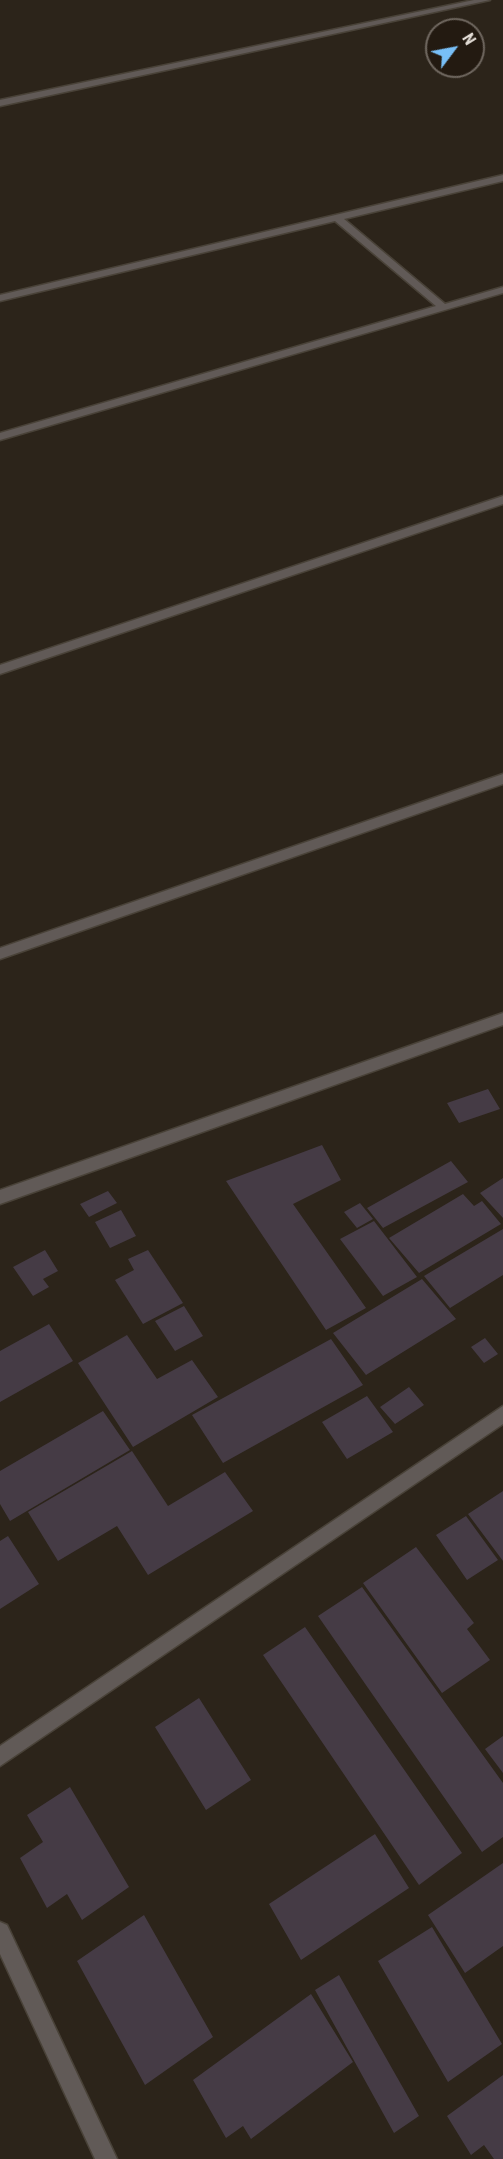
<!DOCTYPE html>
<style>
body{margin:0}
#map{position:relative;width:503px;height:2159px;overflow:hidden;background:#2c241a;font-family:"Roboto Condensed",sans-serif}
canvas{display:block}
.north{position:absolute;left:425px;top:18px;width:60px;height:60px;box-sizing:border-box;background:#231a11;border:2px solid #706860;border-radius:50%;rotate:58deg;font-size:16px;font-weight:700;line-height:24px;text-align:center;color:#e4ded7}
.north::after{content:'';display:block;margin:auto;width:21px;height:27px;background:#78bff7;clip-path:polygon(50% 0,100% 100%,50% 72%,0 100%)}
</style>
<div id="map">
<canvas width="503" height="2159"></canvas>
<div class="north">N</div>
</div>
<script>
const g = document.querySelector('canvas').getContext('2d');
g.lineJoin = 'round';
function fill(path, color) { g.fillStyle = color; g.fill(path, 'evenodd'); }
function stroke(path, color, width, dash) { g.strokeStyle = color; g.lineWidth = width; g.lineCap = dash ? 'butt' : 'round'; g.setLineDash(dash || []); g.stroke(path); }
const building = new Path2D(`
 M488 1089 500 1109 459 1123 447 1103Z
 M322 1145 341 1180 293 1204 366 1308 326 1330 226 1181Z
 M451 1161 468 1182 383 1228 367 1208Z
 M503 1178V1218L480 1193Z
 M108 1191 117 1203 89 1217 80 1204Z
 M463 1194 474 1206 482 1201 501 1224 419 1273 389 1238Z
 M360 1203 373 1219 357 1228 344 1212Z
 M121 1210 136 1236 110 1248 95 1222Z
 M374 1221 417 1277 383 1296 340 1239Z
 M503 1229V1275L450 1308 424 1276Z
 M45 1250 58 1271 43 1279 49 1287 33 1296 13 1267Z
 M148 1250 183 1303 143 1324 115 1280 134 1270 128 1259Z
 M422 1279 456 1319 366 1375 333 1333Z
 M184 1306 203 1336 175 1351 155 1321Z
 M49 1324 73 1361 0 1402V1351Z
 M127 1335 157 1379 192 1360 218 1397 133 1447 78 1363Z
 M485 1338 498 1354 484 1363 471 1347Z
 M331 1339 363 1385 223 1463 192 1415Z
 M409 1387 424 1405 395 1424 380 1407Z
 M367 1396 393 1432 347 1459 322 1422Z
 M103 1411 130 1450 10 1521 0 1504V1471Z
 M132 1451 168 1506 225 1472 253 1511 148 1575 117 1526 58 1561 28 1512Z
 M503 1491V1561L468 1514Z
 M466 1516 498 1560 467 1580 436 1535Z
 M8 1536 39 1584 0 1609V1541Z
 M416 1547 474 1623 467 1629 490 1660 442 1693 363 1583Z
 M362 1587 503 1783V1837L482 1852 318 1616Z
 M305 1627 462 1853 419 1885 263 1655Z
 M199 1698 251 1780 206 1810 155 1727Z
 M503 1736V1773L485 1749Z
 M70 1787 129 1887 82 1920 67 1894 47 1908 20 1858 43 1842 27 1815Z
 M375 1834 409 1888 301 1960 269 1904Z
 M503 1863V1946L465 1973 428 1915Z
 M144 1915 213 2037 145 2085 77 1961Z
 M432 1927 502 2044 448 2082 378 1961Z
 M339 1975 419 2116 394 2133 315 1990Z
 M311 1994 353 2062 251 2139 243 2126 226 2138 193 2080Z
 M503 2075V2159H494L484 2145 471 2155 447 2116Z`);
const minor = new Path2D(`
 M474 0H490L0 106V100Z
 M503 175V181L344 219 445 304 503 287V293L0 440V433L436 306 335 221 0 301V295Z
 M503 496V504L0 674V665Z
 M503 774V784L0 959V948Z
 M503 1013V1025L0 1204V1190Z
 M503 1406V1424L0 1766V1746Z
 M0 1922 7 1925 117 2159H95L0 1954Z`);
fill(building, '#453b45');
stroke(minor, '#494238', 3);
fill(minor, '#615a57');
</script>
